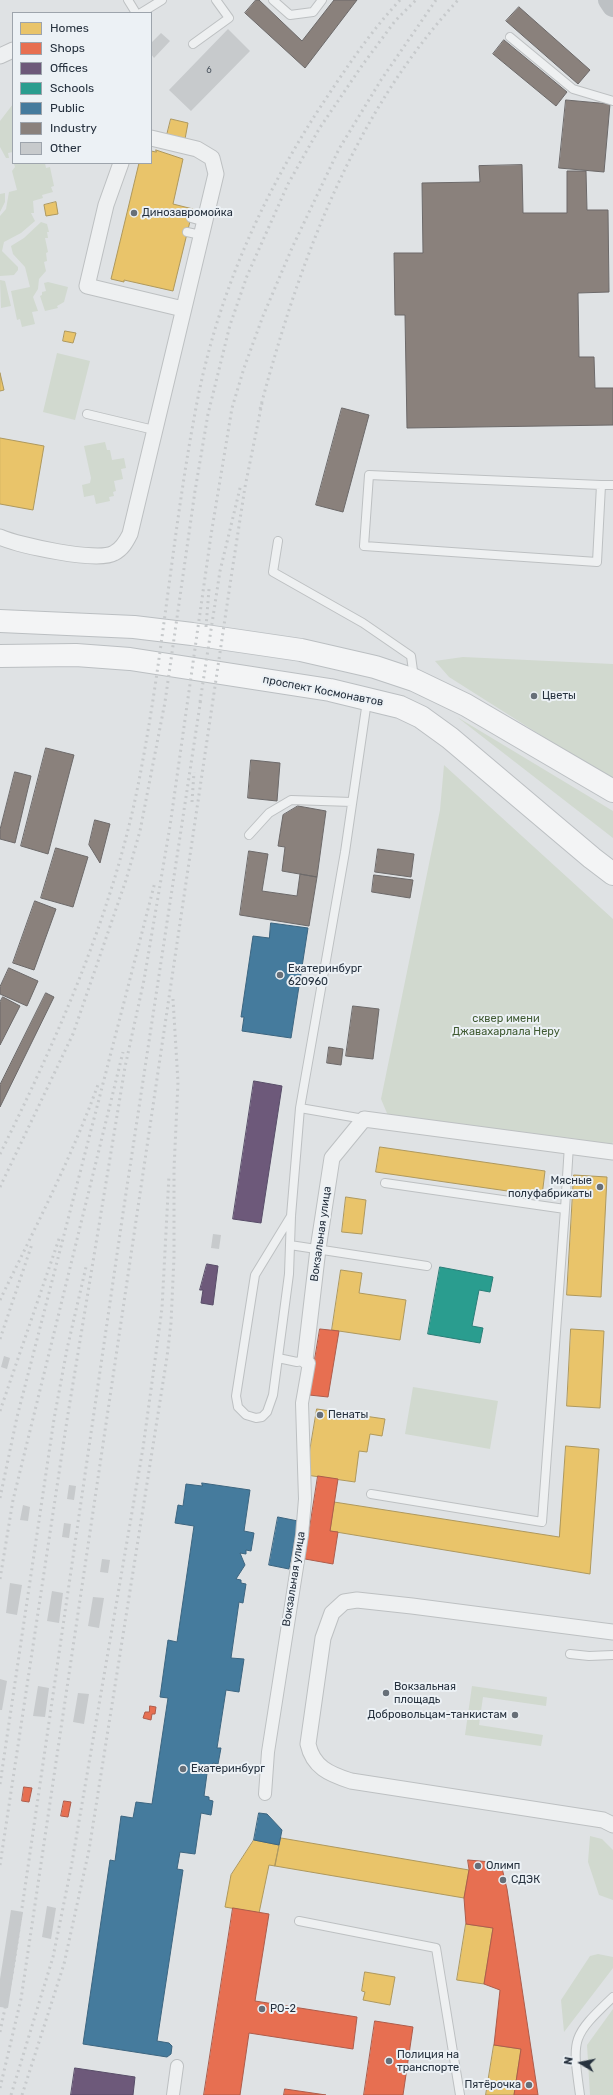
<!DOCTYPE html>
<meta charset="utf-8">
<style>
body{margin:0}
#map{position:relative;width:613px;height:2095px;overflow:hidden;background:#dfe2e4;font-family:Rubik,sans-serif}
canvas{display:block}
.legend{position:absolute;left:12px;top:12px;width:140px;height:152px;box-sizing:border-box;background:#ecf1f5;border:1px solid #9da4ac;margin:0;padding:5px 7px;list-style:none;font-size:12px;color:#26313e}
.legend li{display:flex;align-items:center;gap:8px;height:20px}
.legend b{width:20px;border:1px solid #9da4ac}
.north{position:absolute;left:561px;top:2043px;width:40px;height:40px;-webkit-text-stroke:3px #ecf1f5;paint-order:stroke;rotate:280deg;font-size:11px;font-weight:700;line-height:16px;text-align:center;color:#26313e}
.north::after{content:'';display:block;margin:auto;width:14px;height:18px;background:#26313e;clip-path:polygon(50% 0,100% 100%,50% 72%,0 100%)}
</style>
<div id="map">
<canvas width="613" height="2095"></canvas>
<ul class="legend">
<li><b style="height:11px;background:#e9c46a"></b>Homes</li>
<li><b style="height:11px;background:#e76f51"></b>Shops</li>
<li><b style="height:11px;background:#6d597a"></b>Offices</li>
<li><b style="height:11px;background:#2a9d8f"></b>Schools</li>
<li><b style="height:11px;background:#457b9d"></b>Public</li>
<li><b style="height:11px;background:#8a817c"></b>Industry</li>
<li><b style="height:11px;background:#c7cacc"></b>Other</li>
</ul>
<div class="north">N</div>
</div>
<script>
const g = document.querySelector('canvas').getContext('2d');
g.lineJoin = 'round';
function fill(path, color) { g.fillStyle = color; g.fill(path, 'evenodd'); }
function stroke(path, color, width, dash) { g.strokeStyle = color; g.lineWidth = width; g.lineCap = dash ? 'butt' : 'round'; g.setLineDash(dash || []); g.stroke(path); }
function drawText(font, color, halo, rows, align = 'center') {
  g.font = font + ' Rubik,sans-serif'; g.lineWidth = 4; g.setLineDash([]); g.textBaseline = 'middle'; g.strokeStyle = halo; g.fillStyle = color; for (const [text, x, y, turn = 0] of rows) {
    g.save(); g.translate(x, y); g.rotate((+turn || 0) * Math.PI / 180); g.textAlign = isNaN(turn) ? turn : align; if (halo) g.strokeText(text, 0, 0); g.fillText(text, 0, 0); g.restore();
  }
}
const green = new Path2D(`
 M13 104V152L8 153 9 158H6L0 147V121Z
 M42 163H45L46 168 50 167 54 186 51 187 53 192 42 195 43 198 33 201 34 213H31L35 221 21 233 4 242 2 251 18 267V270L14 275 0 276V216L6 209 9 192 17 190 12 171 15 167 14 164Z
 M5 193V202L0 212V194Z
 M41 222 47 224 49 232H47L48 238H45L48 252 46 253 47 261 44 262 46 271 39 279 38 289 33 297 38 311 32 312 35 324 22 327 20 319 17 320 11 291 30 287 25 267 13 254 11 246 24 238Z
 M0 280 5 281 11 306 1 308Z
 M48 282 68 287 64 302 57 306 58 308 45 311 40 296 42 295V292L46 291 44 283Z
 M57 353 90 361 75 420 43 412Z
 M105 442 107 450H110L112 460 124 458 126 468 121 469 123 479 114 481 116 491 113 492 114 496 109 497 110 501 96 504 94 495 84 497 82 485 90 483 91 478 84 446Z
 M463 657 613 664V781L449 677 435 661Z
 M457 717 613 811V838Z
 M444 765 613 919V1142L610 1148 583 1145 578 1139 542 1135 535 1140 389 1118 381 1099 440 810Z
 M413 1387 498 1401 490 1449 405 1434Z
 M472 1686 547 1697 546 1706 483 1697 479 1725 543 1735 541 1746 465 1735Z
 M590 1836 602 1839 613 1850V1900L599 1895 588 1862Z
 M598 1954 613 1957V1968L564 2032 561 2000 590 1956Z
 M613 2009V2095H590L587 2045Z`);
const homes = new Path2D(`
 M171 119 188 123 185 139 167 135Z
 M156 150 183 159 173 204 193 209 173 291 124 280V282L111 279 139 163H151V151L156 152Z
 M56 202 58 214 46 216 44 205Z
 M65 331 76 333 73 343 63 341Z
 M0 373 4 390 0 391Z
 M0 438 44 446 33 510 0 504Z
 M380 1147 545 1171 542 1196 376 1172Z
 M574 1175 607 1177 601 1297 567 1295Z
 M346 1197 366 1200 362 1234 342 1232Z
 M341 1270 362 1273 359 1293 406 1300 400 1340 332 1330Z
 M571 1329 604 1331 600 1408 567 1406Z
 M317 1409 385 1419 382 1436 370 1434 367 1452 359 1451 355 1482 306 1475Z
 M566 1446 599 1449 590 1574 330 1531 334 1502 559 1537Z
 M281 1838 469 1870 464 1898 275 1866Z
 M254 1840 279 1845 275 1866 269 1865 259 1913 225 1907 231 1875Z
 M466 1924 493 1928 484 1984 457 1980Z
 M365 1972 395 1977 390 2005 363 2000 365 1992 362 1991Z
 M494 2045 521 2049 514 2095H486Z`);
const shops = new Path2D(`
 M320 1329 339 1331 328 1397 309 1395Z
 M318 1476 338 1479 330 1531 338 1532 333 1564 305 1559Z
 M150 1706 156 1707 155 1714H152L151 1720 143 1718 145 1712H149Z
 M24 1787 32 1788 29 1802 22 1801Z
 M64 1801 71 1802 68 1817 61 1816Z
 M468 1860 491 1862 502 1868 507 1889 538 2095H514L521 2049 494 2045 500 1990 484 1984 493 1928 466 1924 464 1898 469 1870Z
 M233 1908 269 1914 255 2001 357 2017 353 2049 249 2033 240 2095H204Z
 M375 2021 413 2027 403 2095H364Z
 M285 2089 326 2095H284Z`);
const offices = new Path2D(`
 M254 1081 282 1086 261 1223 233 1219Z
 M207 1264 218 1266 213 1305 201 1303 203 1290H200Z
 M75 2068 135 2077 133 2095H71Z`);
const schools = new Path2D(`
 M440 1267 493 1277 490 1292 479 1290 472 1326 483 1328 480 1343 428 1334Z`);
const public = new Path2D(`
 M271 923 308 928 291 1038 242 1031 244 1017H241L253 936 269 938Z
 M202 1483 250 1490 244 1531 254 1533 251 1551 246 1550V1554L240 1553 245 1565 236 1579 241 1580V1583L246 1584 243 1603 239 1602 231 1658 244 1659 239 1692 226 1690 217 1748H221L218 1764 213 1763V1767L208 1766 204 1796 209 1797V1800L213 1801 211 1815 201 1813 195 1854 180 1852 177 1869 183 1870 157 2041 169 2043 172 2046 171 2054 167 2057 83 2044 110 1860 115 1861 121 1816 133 1818 136 1802 152 1804 168 1698 160 1697 168 1640 177 1642 194 1526 175 1523 178 1505 183 1506 186 1484 202 1486Z
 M278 1517 298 1521 289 1569 269 1565Z
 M259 1813 267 1814 282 1830 279 1845 254 1840Z`);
const industry = new Path2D(`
 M256 0H259L302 41 334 0H357L305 68 245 13Z
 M519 7 590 70 578 84 506 21Z
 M504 40 567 92 556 106 493 54Z
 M566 100 610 104 604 172 559 168Z
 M522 165 523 213H567V171H586L587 210H608L609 292 578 293 579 357H594L595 388H613V425L407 428 405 315H395L394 253H423L422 183 480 182 479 166Z
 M342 408 369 415 343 512 316 505Z
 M46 748 74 755 48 854 21 846Z
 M251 760 280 763 277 801 248 798Z
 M15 772 31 776 15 843 0 839V830Z
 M298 806 326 811 317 877 282 871 285 847 278 846 283 815Z
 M95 820 110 824 100 863 89 845Z
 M56 848 88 857 73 907 41 898Z
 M378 849 414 854 411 877 375 872Z
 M249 851 268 854 262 891 297 896 300 874 317 877 309 926 240 915Z
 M374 875 413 880 410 898 372 892Z
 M35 901 56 909 34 970 13 963Z
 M9 968 38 981 27 1006 0 994V987Z
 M46 993 54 997 0 1107V1085Z
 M3 997 20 1006 0 1045V1002Z
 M353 1006 379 1009 373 1059 346 1056Z
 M329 1047 343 1049 341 1065 327 1063Z`);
const building = new Path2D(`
 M228 29 250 51 191 111 169 90Z
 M161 33 170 41 154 58 151 54V43Z
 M213 1234 221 1235 219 1249 211 1248Z
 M4 1356 10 1358 7 1369 1 1367Z
 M69 1485 76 1486 74 1500 67 1499Z
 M23 1505 30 1507 28 1521 20 1520Z
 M64 1523 71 1524 69 1538 62 1537Z
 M102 1559 110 1560 108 1573 100 1572Z
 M10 1583 22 1585 17 1615 6 1613Z
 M52 1591 63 1593 59 1623 47 1621Z
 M93 1597 104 1598 99 1628 88 1626Z
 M0 1679 7 1681 2 1710H0Z
 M38 1686 49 1688 45 1717 33 1716Z
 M78 1693 89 1694 84 1724 73 1722Z
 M47 1906 56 1908 51 1939 42 1937Z
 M11 1910 23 1912 8 2008 0 2007V1979Z`);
const service = new Path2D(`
 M128 0 136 13
 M273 0 290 15 313 12 322 0
 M141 13 162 0
 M510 37 573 89 613 101
 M193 44 229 18 216 0
 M191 218 205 222
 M187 232 201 235
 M87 414 154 430
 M601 485 597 562 364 546 369 475 601 485H613
 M278 541 273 572 363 623 411 656 414 678
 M249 835 269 813 291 800 352 802
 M300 1108 364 1119
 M565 1209 569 1145
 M291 1216 255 1275 236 1396 238 1407 246 1415 256 1418 262 1417 267 1412 273 1395 289 1274 291 1216 300 1108 345 852 367 701
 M290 1245 427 1266
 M278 1358 297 1362 305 1360
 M371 1494 542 1522 565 1209 385 1183
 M570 1654 589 1656 613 1655
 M299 1921 436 1948 460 2095
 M580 2095C572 2038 571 2037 613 1997`);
const pedestrian = new Path2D(`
 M265 1794 268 1752 302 1535 305 1499 302 1403 309 1363
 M173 2095 177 2066`);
const minor = new Path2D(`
 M0 56 13 50
 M121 163 106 205 87 286 183 309
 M0 537C18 545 98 563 114 553 122 549 126 542 130 534L216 174 212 158 197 149 151 138
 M305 1360 318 1249 332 1158 364 1119 613 1152
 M613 1632 412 1606 357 1600 344 1602 332 1613 323 1638 308 1744C313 1767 329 1774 351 1781L603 1820 613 1825`);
const secondary = new Path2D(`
 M609 0 613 6`);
const primary = new Path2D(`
 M0 621 134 627 192 634 301 650 375 667 414 680 466 705 613 791
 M0 656 76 655 130 659 330 690 400 707 421 717 450 738 592 858 613 874`);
const rail = new Path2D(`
 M260 409C299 262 353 114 458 0
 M206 627 209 589
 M200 702 220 571 241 484
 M192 802 194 772
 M0 1154C56 1041 108 924 135 800 162 672 171 541 195 413 216 296 263 192 329 94 351 61 373 29 400 0
 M0 1187 73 1034 126 880 140 831 165 702 195 491 208 414 230 325 247 276 288 184 319 129 361 67 395 21 416 0
 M0 1300C35 1228 72 1157 99 1082
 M0 1339 32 1244
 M0 1411 60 1236
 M0 1498 17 1417 155 882
 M0 1579 13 1500 123 1052
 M0 1784 54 1419 67 1349 86 1267
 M0 1865 67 1420 125 1067 144 980 170 826 211 535 232 408 244 368 263 316 292 248 339 149 381 80 436 0
 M0 2032 13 1970 123 1213 201 698
 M0 2088 21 1999 231 578 245 487 262 403
 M11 2095 53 1957 71 1868 143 1448 156 1353 162 1308 169 1175
 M22 2095 64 1964 89 1850 167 1357 171 1323 174 1257V1169L178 1082 173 999`);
const markers = [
 [134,213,4,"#676f78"],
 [534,696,4,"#676f78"],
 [280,975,4,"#676f78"],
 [600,1187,4,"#676f78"],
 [320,1415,4,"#676f78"],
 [386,1693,4,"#676f78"],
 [515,1715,4,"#676f78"],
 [183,1769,4,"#676f78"],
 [478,1866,4,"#676f78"],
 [503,1880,4,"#676f78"],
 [262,2009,4,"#676f78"],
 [389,2061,4,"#676f78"],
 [529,2085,4,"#676f78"]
];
const numberNames = [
 ["6",209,70]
];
const poiNames = [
 ["Динозавромойка",142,213],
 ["Цветы",542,696],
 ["Екатеринбург",288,969],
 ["620960",288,982],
 ["Мясные",592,1181,"right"],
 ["полуфабрикаты",592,1194,"right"],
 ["Пенаты",328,1415],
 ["Вокзальная",394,1687],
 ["площадь",394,1700],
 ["Добровольцам-танкистам",507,1715,"right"],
 ["Екатеринбург",191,1769],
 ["Олимп",486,1866],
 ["СДЭК",511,1880],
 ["РО-2",270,2009],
 ["Полиция на",397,2055],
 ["транспорте",397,2068],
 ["Пятёрочка",521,2085,"right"]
];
const streetNames = [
 ["проспект Космонавтов",323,691,11],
 ["Вокзальная улица",321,1234,-82],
 ["Вокзальная улица",294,1579,-81]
];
const parkNames = [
 ["сквер имени",506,1019],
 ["Джавахарлала Неру",506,1032]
];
fill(green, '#d1d9cf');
fill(homes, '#e9c46a');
stroke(homes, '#ae985d', 1);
fill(shops, '#e76f51');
stroke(shops, '#ad5c4b', 1);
fill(offices, '#6d597a');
stroke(offices, '#584d68', 1);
fill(schools, '#2a9d8f');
stroke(schools, '#297d77', 1);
fill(public, '#457b9d');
stroke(public, '#3c6580', 1);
fill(industry, '#8a817c');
stroke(industry, '#6c6969', 1);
fill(building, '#c7cacc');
stroke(service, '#bdc0c2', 10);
stroke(pedestrian, '#bdc0c2', 14);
stroke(minor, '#bdc0c2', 17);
stroke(primary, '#bbbfc2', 24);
stroke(service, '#eef0f1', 8);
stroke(pedestrian, '#eef0f1', 12);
stroke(minor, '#eef0f1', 15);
stroke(secondary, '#bdc1c4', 22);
stroke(primary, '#f3f4f5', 22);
stroke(rail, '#c7cacc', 3, [2, 4]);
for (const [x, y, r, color] of markers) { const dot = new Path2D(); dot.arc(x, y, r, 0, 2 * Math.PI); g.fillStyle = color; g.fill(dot); stroke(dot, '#ecf1f5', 1.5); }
drawText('9px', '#4f5862', null, numberNames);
drawText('11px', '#26313e', '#ecf1f5', poiNames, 'left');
drawText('11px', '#26313e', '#ecf1f5', streetNames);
drawText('11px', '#3f5a32', '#ecf1f5', parkNames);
</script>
